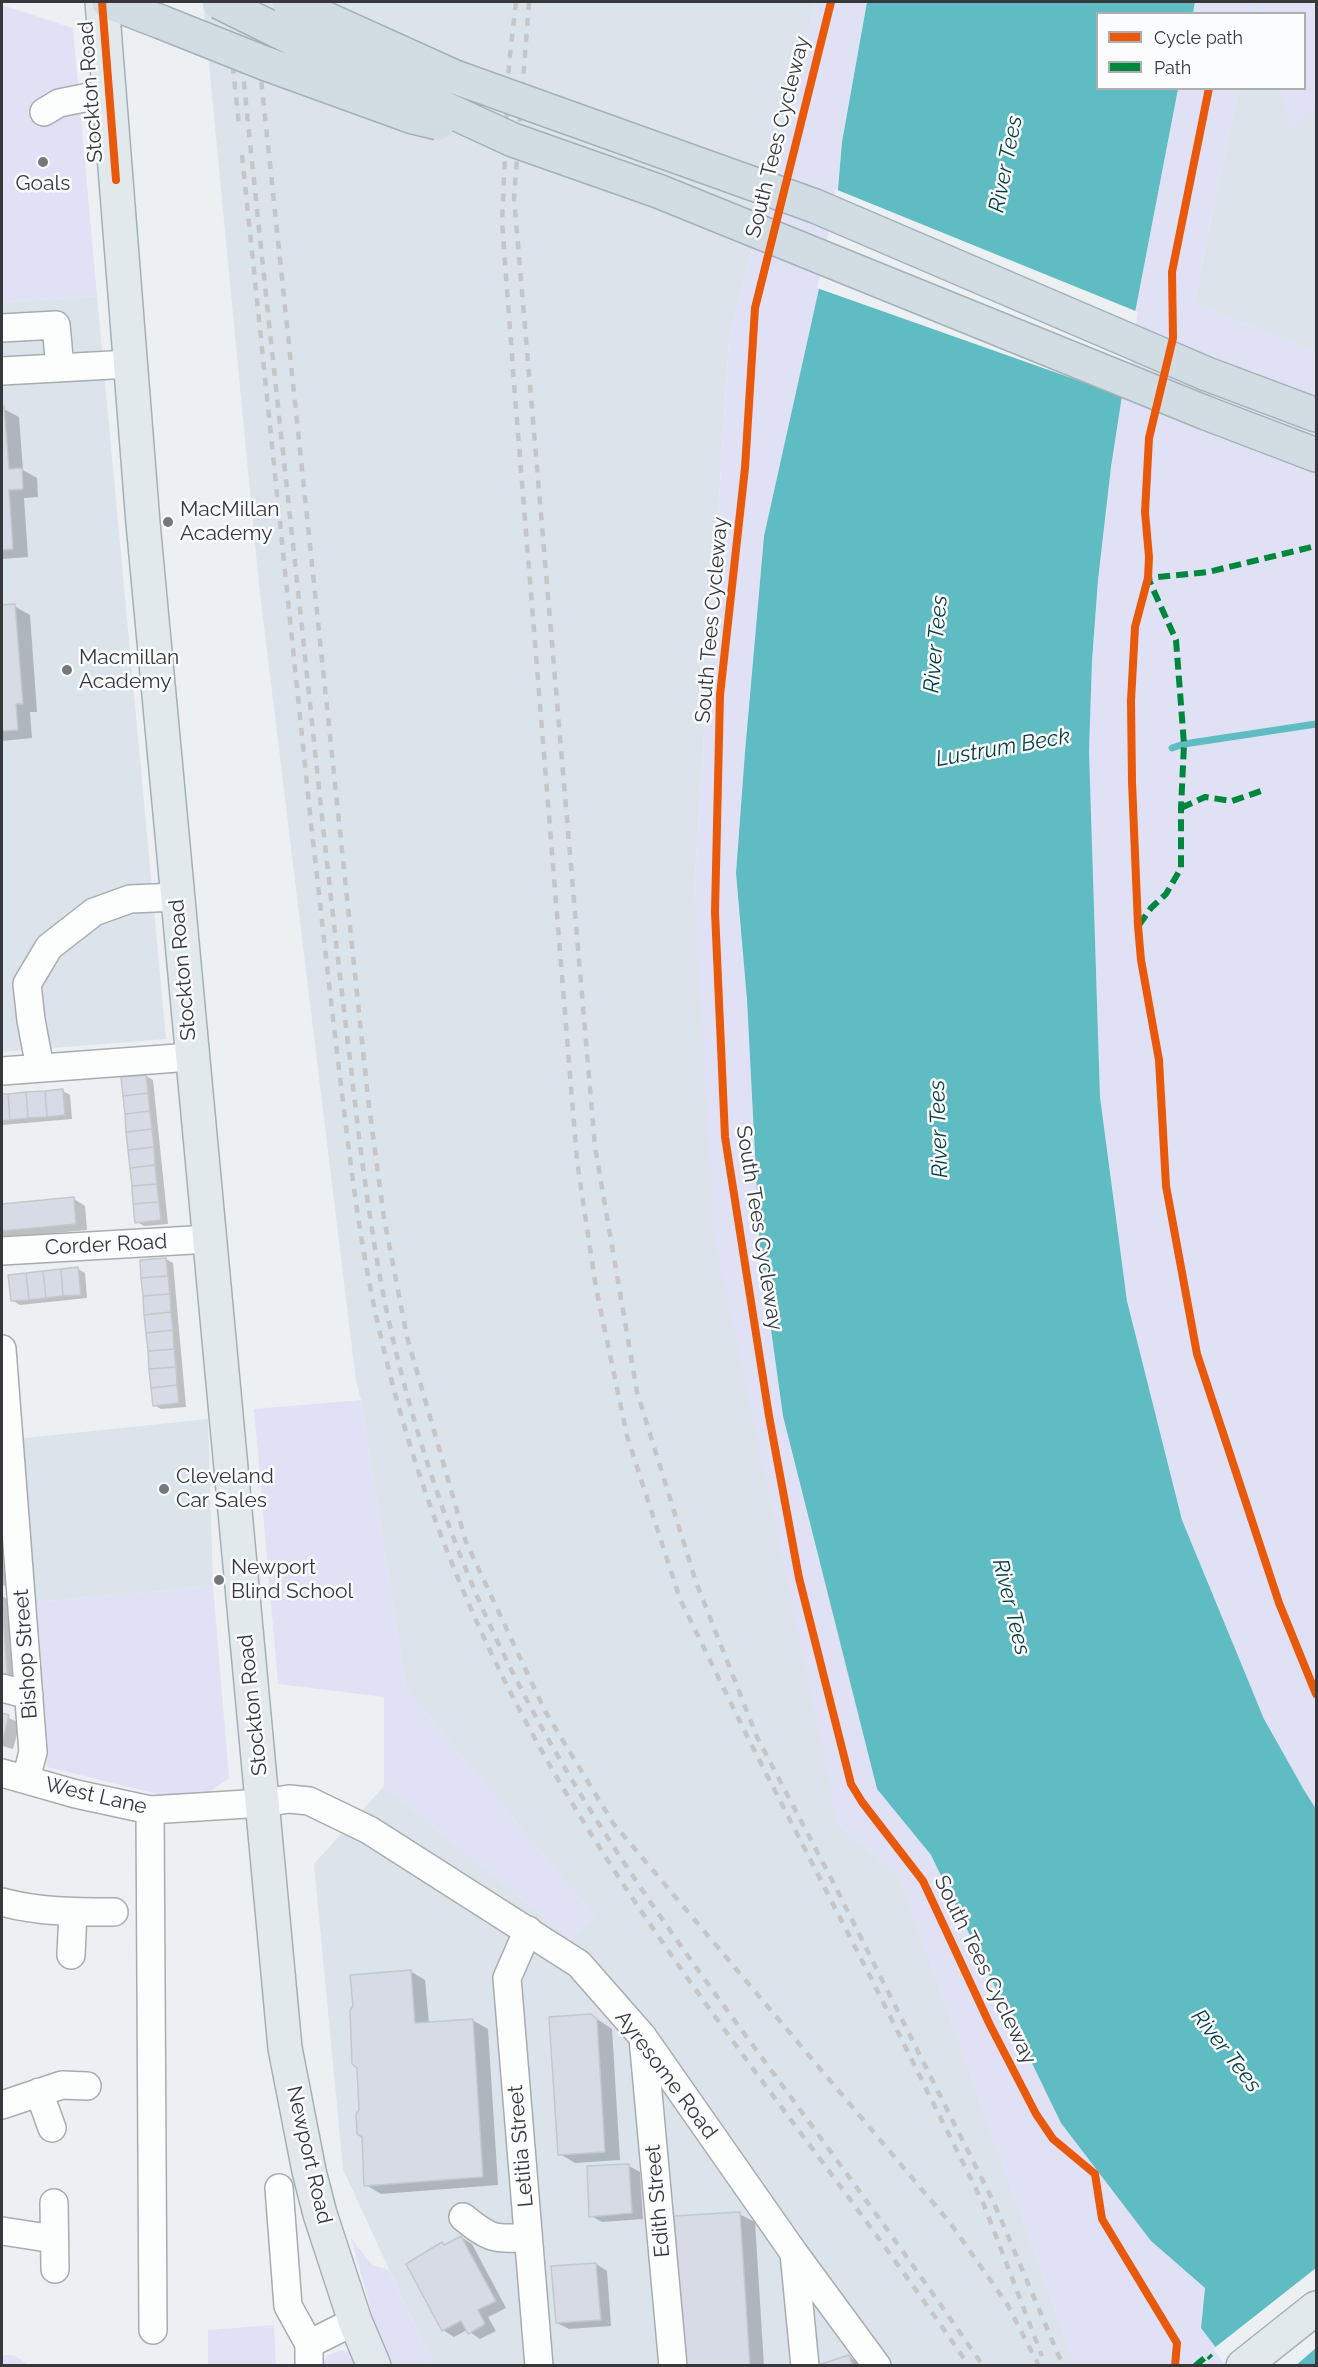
<!DOCTYPE html>
<style>
body{margin:0}
#map{position:relative;width:1318px;height:2367px;overflow:hidden;background:#ecf0f3;font-family:Raleway,sans-serif}
canvas{display:block}
.frame{position:absolute;inset:0;border:3px solid #36383b;pointer-events:none}
.legend{position:absolute;left:1096px;top:12px;width:210px;height:78px;box-sizing:border-box;background:#fbfcfe;border:2px solid #acaeb0;margin:0;padding:8px 10px;list-style:none;font-size:18px;color:#36383b}
.legend li{display:flex;align-items:center;gap:12px;height:30px}
.legend b{width:30px;border:2px solid #acaeb0}
</style>
<div id="map">
<canvas width="1318" height="2367"></canvas>
<div class="frame"></div>
<ul class="legend">
<li><b style="height:8px;background:#e8590c"></b>Cycle path</li>
<li><b style="height:8px;background:#00873e"></b>Path</li>
</ul>
</div>
<script>
const g = document.querySelector('canvas').getContext('2d');
g.lineJoin = 'round';
function fill(path, color) { g.fillStyle = color; g.fill(path, 'evenodd'); }
function stroke(path, color, width, dash) { g.strokeStyle = color; g.lineWidth = width; g.lineCap = dash ? 'butt' : 'round'; g.setLineDash(dash || []); g.stroke(path); }
function drawText(font, color, halo, rows, align = 'center') {
  g.font = font + ' Raleway,sans-serif'; g.lineWidth = 5; g.setLineDash([]); g.textBaseline = 'middle'; g.strokeStyle = halo; g.fillStyle = color; for (const [text, x, y, turn = 0] of rows) {
    g.save(); g.translate(x, y); g.rotate((+turn || 0) * Math.PI / 180); g.textAlign = isNaN(turn) ? turn : align; if (halo) g.strokeText(text, 0, 0); g.fillText(text, 0, 0); g.restore();
  }
}
const built = new Path2D(`
 M203 2H816L729 339 694 894 838 1824 900 1877 1075 2365H433L343 2169 314 1864 384 1786 571 1939 594 1916 406 1689 361 1400 356 1381 259 585Z
 M1256 2H1316V352L1194 303 1238 89 1304 88V14L1254 13Z
 M97 296 166 1039 2 1052V302Z
 M208 1419 213 1586 36 1602 16 1439Z`);
const green = new Path2D(`
 M816 2H867L842 142 836 212 764 536 745 752 736 873 747 1000 760 1251 783 1416 877 1789 931 1855 1151 2241 1205 2288 1201 2328 1229 2365H1075L900 1877 838 1824 714 1235 694 894 729 339Z
 M1195 2H1256L1254 13 1193 14Z
 M1258 2H1316V109L1291 129 1280 89 1304 88V14L1261 13Z
 M2 5 73 28 97 296 2 302Z
 M1178 89H1238L1194 303 1316 352V1809L1304 1790 1264 1719 1182 1520 1127 1301 1100 1097 1089 751 1092 661 1098 580 1111 467 1134 318Z
 M361 1400 406 1689 594 1916 571 1939 384 1786V1697L278 1684 254 1409Z
 M213 1586 229 1778 194 1803 47 1767 36 1602Z
 M351 2238 372 2265 389 2270 433 2365H386Z
 M274 2325 276 2365H208V2330Z
 M342 2350 352 2354 362 2365H320L328 2355Z
 M2 2355H14L29 2365H2Z`);
const water = new Path2D(`
 M867 2H1195L1193 13 1098 14V88L1178 89 1134 318 1111 467 1098 580 1092 661 1089 751 1100 1097 1127 1301 1182 1520 1264 1719 1304 1790 1316 1809V2365H1229L1201 2328 1205 2288 1151 2241 1061 2123 931 1855 877 1789 783 1416 760 1251 747 1000 736 873 745 752 764 536 836 212 842 142Z`);
const pier = new Path2D(`
 M835 189 1138 312 1125 397 817 288 833 212Z
 M1316 2268V2348L1295 2366H1226L1213 2349Z`);
const shadow = new Path2D(`
 M2 408 19 417 23 470 37 478 38 497 24 498 28 557 2 559Z
 M14 606 30 615 37 712H30L32 738 2 741V607Z
 M146 1076 153 1080 168 1224 144 1226 137 1222Z
 M63 1091 70 1095 72 1119 2 1125V1096Z
 M74 1199 85 1206 87 1230 2 1238V1206Z
 M166 1259 173 1263 186 1407 161 1409 154 1405Z
 M78 1269 85 1273 87 1298 20 1305 13 1301Z
 M2 1531 6 1585 2 1586Z
 M2 1596 12 1602 19 1688 2 1681Z
 M2 1715 20 1723 13 1749 2 1746Z
 M410 1971 425 1980 429 2023 472 2020 488 2029 498 2185 381 2194 366 2185Z
 M591 2015 612 2029 620 2160 575 2163 560 2154Z
 M629 2166 640 2172 643 2219 602 2222 591 2216Z
 M739 2214 755 2222 764 2366H685Z
 M461 2237 472 2244 506 2308 488 2317 496 2331 480 2339 467 2330 454 2337 443 2330 442 2243 446 2245Z
 M596 2264 607 2271 611 2326 569 2329 557 2323Z
 M849 2356 861 2366H822Z`);
const stream = new Path2D(`
 M1172 748 1184 744 1316 724`);
const building = new Path2D(`
 M4 406 9 469 22 468 23 489 9 490 13 549 2 550V407Z
 M15 604 23 704H16L18 730 2 731V605Z
 M146 1075 148 1093 123 1096 121 1077Z
 M63 1089 65 1115 47 1117 45 1091Z
 M45 1091 47 1117 28 1118 26 1092Z
 M26 1092 28 1118 10 1120 8 1094Z
 M148 1093 150 1111 125 1114 123 1096Z
 M2 1094H8L10 1120 2 1121Z
 M150 1111 152 1129 126 1132 125 1114Z
 M152 1129 154 1147 128 1150 126 1132Z
 M154 1147 155 1165 130 1168 128 1150Z
 M155 1165 157 1184 132 1186 130 1168Z
 M157 1184 159 1202 133 1204 132 1186Z
 M74 1197 76 1224 2 1231V1204Z
 M159 1202 161 1220 135 1223 133 1204Z
 M166 1258 168 1276 141 1278 140 1260Z
 M78 1267 81 1295 63 1296 61 1269Z
 M61 1269 63 1296 46 1298 43 1271Z
 M43 1271 46 1298 29 1300 26 1273Z
 M26 1273 29 1300 11 1301 8 1275Z
 M168 1276 170 1294 143 1296 141 1278Z
 M170 1294 171 1312 144 1315 143 1296Z
 M171 1312 173 1330 146 1333 144 1315Z
 M173 1330 174 1349 148 1351 146 1333Z
 M174 1349 176 1367 149 1369 148 1351Z
 M176 1367 177 1385 151 1388 149 1369Z
 M177 1385 179 1403 153 1406 151 1388Z
 M2 1605 8 1682H2Z
 M2 1713 9 1715 2 1744Z
 M411 1970 415 2023 473 2019 483 2177 364 2186 362 2137 357 2134 356 2114 359 2110 357 2068 352 2064 350 2010 353 2006 350 1975Z
 M591 2014 597 2019 605 2152 558 2155 549 2017Z
 M629 2164 632 2213 589 2217 587 2166Z
 M740 2212 750 2366H683L674 2216Z
 M461 2236 496 2301 478 2310 485 2324 468 2334 461 2321 442 2331 406 2264 442 2242 444 2245Z
 M596 2263 601 2320 556 2323 551 2266Z
 M849 2355 853 2366H818V2365Z`);
const minor = new Path2D(`
 M44 112 59 103 109 93
 M2 328 56 325 60 368
 M2 371 130 364
 M40 1068 31 1020 27 984 49 947 94 912 130 899 177 897
 M2 1071 191 1057
 M2 1251 210 1239
 M2 1349 33 1752 26 1779
 M2 1688 29 1695
 M2 1773 76 1794 150 1810 263 1803 289 1799 309 1801 369 1830 579 1964 643 2037 794 2253 877 2366
 M150 1810 153 2330
 M2 1902C38 1912 76 1912 114 1912
 M528 1930 507 1978 539 2366
 M71 1955 73 1912
 M643 2038 673 2366
 M39 2092 52 2128
 M2 2105 62 2085 87 2086
 M279 2188 288 2306 309 2344V2366
 M54 2203 55 2269
 M463 2217C490 2239 494 2240 528 2237
 M2 2231 54 2239
 M794 2253 805 2366
 M309 2344 355 2321`);
const major = new Path2D(`
 M102 2 143 523 285 2048 309 2171 320 2214 355 2321 374 2366
 M1243 2366 1316 2308`);
const highway = new Path2D(`
 M109 2 161 22
 M815 206 1207 374 1316 415
 M1206 413 1316 455`);
const rail = new Path2D(`
 M226 2 239 125
 M236 2C260 251 289 501 315 751 326 856 338 962 351 1068 359 1140 368 1211 381 1283 405 1408 449 1543 505 1657 580 1811 681 1948 782 2085 850 2178 918 2271 983 2366
 M253 2 368 1098 384 1218 407 1337 466 1542 545 1711 613 1823 951 2224 1007 2304 1039 2366
 M516 2 509 64 502 222 515 396 577 1161 596 1288 627 1436 680 1599 749 1740 873 1982 984 2205 1042 2356
 M529 2 514 198 595 1147 637 1392 696 1582 757 1737 832 1880 994 2203 1063 2366
 M242 155C265 378 288 600 311 823 321 910 330 997 341 1085 349 1152 357 1220 370 1286 395 1415 438 1543 495 1661 617 1915 811 2133 969 2366`);
const highwayBridge = new Path2D(`
 M219 2 292 38 513 140 658 191 1206 413
 M289 2 455 77 815 206
 M161 22 264 63 413 117 438 123`);
const quiet = new Path2D(`
 M1181 808 1205 797 1232 801 1264 790
 M1139 925 1151 908 1166 894 1181 868V808L1184 744 1176 640 1148 578 1208 572 1316 546
 M1195 2366 1208 2355 1211 2358`);
const cycleway = new Path2D(`
 M102 2 116 180
 M831 2 755 308 745 468 720 695 715 912 725 1137 769 1416 799 1578 851 1784 862 1802 923 1881 990 2025 1036 2114 1053 2139 1095 2174 1102 2219 1177 2343 1175 2366
 M1209 88 1172 272 1173 338 1149 438 1145 512 1149 557 1148 578 1135 627 1131 701 1132 782 1138 926 1141 960 1159 1060 1166 1186 1197 1354 1279 1603 1316 1694`);
const markers = [
 [43,162,6,"#76787b"],
 [168,522,6,"#76787b"],
 [67,670,6,"#76787b"],
 [164,1489,6,"#76787b"],
 [219,1580,6,"#76787b"]
];
const streetNames = [
 ["Stockton Road",91,92,-94],
 ["South Tees Cycleway",778,137,-76],
 ["South Tees Cycleway",712,620,-85],
 ["Stockton Road",183,970,-95],
 ["South Tees Cycleway",759,1228,81],
 ["Corder Road",106,1245,-3],
 ["Bishop Street",26,1654,-94],
 ["Stockton Road",253,1705,-96],
 ["West Lane",96,1796,13],
 ["South Tees Cycleway",985,1970,64],
 ["Ayresome Road",666,2075,53],
 ["Letitia Street",521,2146,-95],
 ["Newport Road",309,2155,77],
 ["Edith Street",658,2201,-95]
];
const poiNames = [
 ["Goals",43,184,"center"],
 ["MacMillan",180,510],
 ["Academy",180,534],
 ["Macmillan",79,658],
 ["Academy",79,682],
 ["Cleveland",176,1477],
 ["Car Sales",176,1501],
 ["Newport",231,1568],
 ["Blind School",231,1592]
];
const waterNames = [
 ["River Tees",1006,164,-79],
 ["River Tees",936,644,-85],
 ["Lustrum Beck",1003,748,-10],
 ["River Tees",939,1129,-92],
 ["River Tees",1011,1607,76],
 ["River Tees",1226,2051,52]
];
fill(built, '#dbe3eb');
fill(green, '#e1e1f6');
fill(water, '#5fbcc3');
fill(pier, '#ecf0f3');
fill(shadow, '#0003');
stroke(stream, '#5fbcc3', 7);
fill(building, '#d6dbe5');
stroke(building, '#c5c7ca', 1.5);
stroke(minor, '#a9acae', 30);
stroke(major, '#a3b1b6', 36);
stroke(highway, '#a3b1b6', 36);
stroke(minor, '#fcfdfd', 27);
stroke(major, '#e2e9ed', 33);
stroke(highway, '#d1dde2', 33);
stroke(rail, '#c6c6c7', 4.5, [8, 8]);
stroke(highwayBridge, '#a3b1b6', 36, []);
stroke(highwayBridge, '#d1dde2', 33);
stroke(quiet, '#00873e', 6, [12, 6]);
stroke(cycleway, '#e8590c', 8);
for (const [x, y, r, color] of markers) { const dot = new Path2D(); dot.arc(x, y, r, 0, 2 * Math.PI); g.fillStyle = color; g.fill(dot); stroke(dot, '#fbfcfe', 2); }
drawText('21px', '#36383b', '#fbfcfe', streetNames);
drawText('21px', '#36383b', '#fbfcfe', poiNames, 'left');
drawText('italic 22px', '#033d41', '#fbfcfe', waterNames);
</script>
